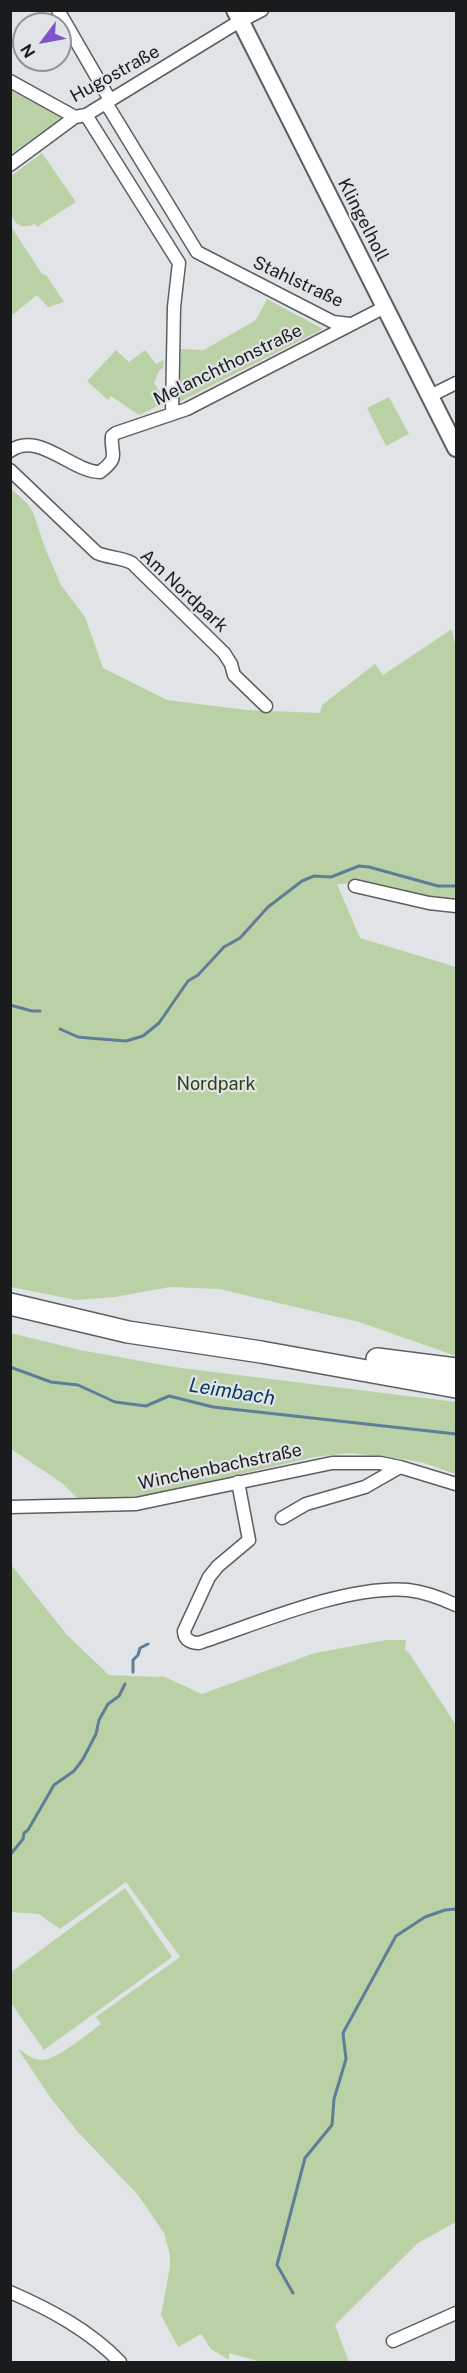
<!DOCTYPE html>
<meta charset="utf-8">
<style>
body{margin:0}
#map{position:relative;width:467px;height:2373px;overflow:hidden;background:#e1e4e7;font-family:"Public Sans",sans-serif}
canvas{display:block}
.frame{position:absolute;inset:0;border:12px solid #1a1b1c;pointer-events:none}
.north{position:absolute;left:12px;top:12px;width:60px;height:60px;box-sizing:border-box;background:#e1e4e7;border:2px solid #919496;border-radius:50%;rotate:238deg;font-size:16px;font-weight:700;line-height:24px;text-align:center;color:#1a1b1c}
.north::after{content:'';display:block;margin:auto;width:21px;height:27px;background:#8152ca;clip-path:polygon(50% 0,100% 100%,50% 72%,0 100%)}
</style>
<div id="map">
<canvas width="467" height="2373"></canvas>
<div class="frame"></div>
<div class="north">N</div>
</div>
<script>
const g = document.querySelector('canvas').getContext('2d');
g.lineJoin = 'round';
function fill(path, color) { g.fillStyle = color; g.fill(path, 'evenodd'); }
function stroke(path, color, width, dash) { g.strokeStyle = color; g.lineWidth = width; g.lineCap = dash ? 'butt' : 'round'; g.setLineDash(dash || []); g.stroke(path); }
function drawText(font, color, halo, rows, align = 'center') {
  g.font = font + ' "Public Sans",sans-serif'; g.lineWidth = 4.5; g.setLineDash([]); g.textBaseline = 'middle'; g.strokeStyle = halo; g.fillStyle = color; for (const [text, x, y, turn = 0] of rows) {
    g.save(); g.translate(x, y); g.rotate((+turn || 0) * Math.PI / 180); g.textAlign = isNaN(turn) ? turn : align; if (halo) g.strokeText(text, 0, 0); g.fillText(text, 0, 0); g.restore();
  }
}
const green = new Path2D(`
 M10 90 62 118 11 154H10Z
 M42 153 76 202 37 227 35 224C4 237 10 193 11 176Z
 M10 225 42 274 47 276 64 302 48 307 37 295 11 316Z
 M267 299 323 329 179 402 181 349 204 350 256 320Z
 M116 350 129 362 145 350 156 364 164 360 163 368 159 371 154 383 163 397 158 406 139 415 111 396 108 400 87 381Z
 M389 397 409 434 386 446 367 408Z
 M11 489 27 503 33 512 45 548 61 585 85 617 103 668 167 700 247 710 320 713 322 705 375 664 383 675 452 629 456 650V899L423 896 369 883 337 884 360 938 456 967V1356L359 1322 219 1289 170 1287 115 1297 76 1300 11 1287Z
 M10 1333 80 1350 174 1367 456 1402V1474L424 1463 404 1459 349 1453 314 1457 146 1496 79 1500 62 1483 11 1449Z
 M11 1567H13L67 1635 109 1675 157 1677 163 1676 202 1694 315 1653 386 1640H406L405 1650 409 1653 456 1725V2222L418 2243 335 2325 349 2362H261L229 2353V2360L211 2349 201 2334 178 2347 161 2315 170 2267V2255L164 2233 138 2195 77 2131 50 2097 18 2049C25 2053 32 2059 40 2060 56 2061 87 2034 101 2024L96 2017 180 1957 126 1882 60 1929 39 1914 11 1912Z
 M125 1888 172 1957 44 2050 11 2003V1972Z`);
const stream = new Path2D(`
 M10 1005 32 1011H40
 M60 1029 78 1037 88 1038 126 1041 143 1036 159 1023 188 981 198 975 224 947 240 938 268 907 302 881 314 876 331 877 359 866 369 867 438 886H456
 M10 1367 51 1382 78 1385 115 1402 146 1406 169 1396 213 1407 456 1434
 M133 1672V1660L138 1655 140 1648 148 1644
 M10 1855 23 1839 24 1833 28 1830 54 1785 74 1771 83 1759 96 1734 99 1720 108 1704 119 1696 125 1684
 M293 2293 277 2265 305 2158 332 2125 334 2099 346 2059 343 2033 396 1936 425 1917 445 1910 456 1909`);
const street = new Path2D(`
 M58 10 110 100
 M10 81 75 117
 M106 103 197 252 333 322 350 324
 M86 115 179 263
 M10 165 75 117 86 115 235 24 262 10
 M430 396 456 383
 M172 414 174 307 179 263
 M10 451C38 430 72 472 100 472 121 456 110 455 112 436L116 433 187 409 385 307
 M10 470 97 553C109 558 121 557 132 563L224 653 231 664 234 675 266 706
 M355 886 429 903 456 906
 M238 1482 249 1540 218 1566 209 1577 184 1631C184 1640 191 1643 199 1643 259 1623 346 1585 408 1590 425 1592 441 1598 456 1605
 M10 1507 136 1504 332 1463H380L400 1467 456 1484
 M282 1518 306 1504 365 1487 400 1467
 M10 2292C51 2310 89 2330 120 2362
 M393 2341 456 2313`);
const secondary = new Path2D(`
 M235 10 456 448`);
const highway = new Path2D(`
 M10 1304 128 1332 261 1352 456 1387
 M377 1359 456 1369`);
const streetNames = [
 ["Hugostraße",115,74,-29],
 ["Klingelholl",363,220,63],
 ["Stahlstraße",298,282,25],
 ["Melanchthonstraße",228,365,-26],
 ["Am Nordpark",184,591,43],
 ["Winchenbachstraße",220,1467,-12]
];
const parkNames = [
 ["Nordpark",216,1084]
];
const waterNames = [
 ["Leimbach",232,1392,9]
];
fill(green, '#bad1a6');
stroke(stream, '#5f7d97', 3);
stroke(street, '#5c5f61', 15);
stroke(secondary, '#5c5f61', 20);
stroke(highway, '#5c5f61', 24);
stroke(street, '#fff', 12);
stroke(secondary, '#fff', 16);
stroke(highway, '#fff', 21);
drawText('18px', '#1a1b1c', '#e1e4e7', streetNames);
drawText('18px', '#2c4311', '#e1e4e7', parkNames);
drawText('italic 20px', '#063a5d', '#e1e4e7', waterNames);
</script>
